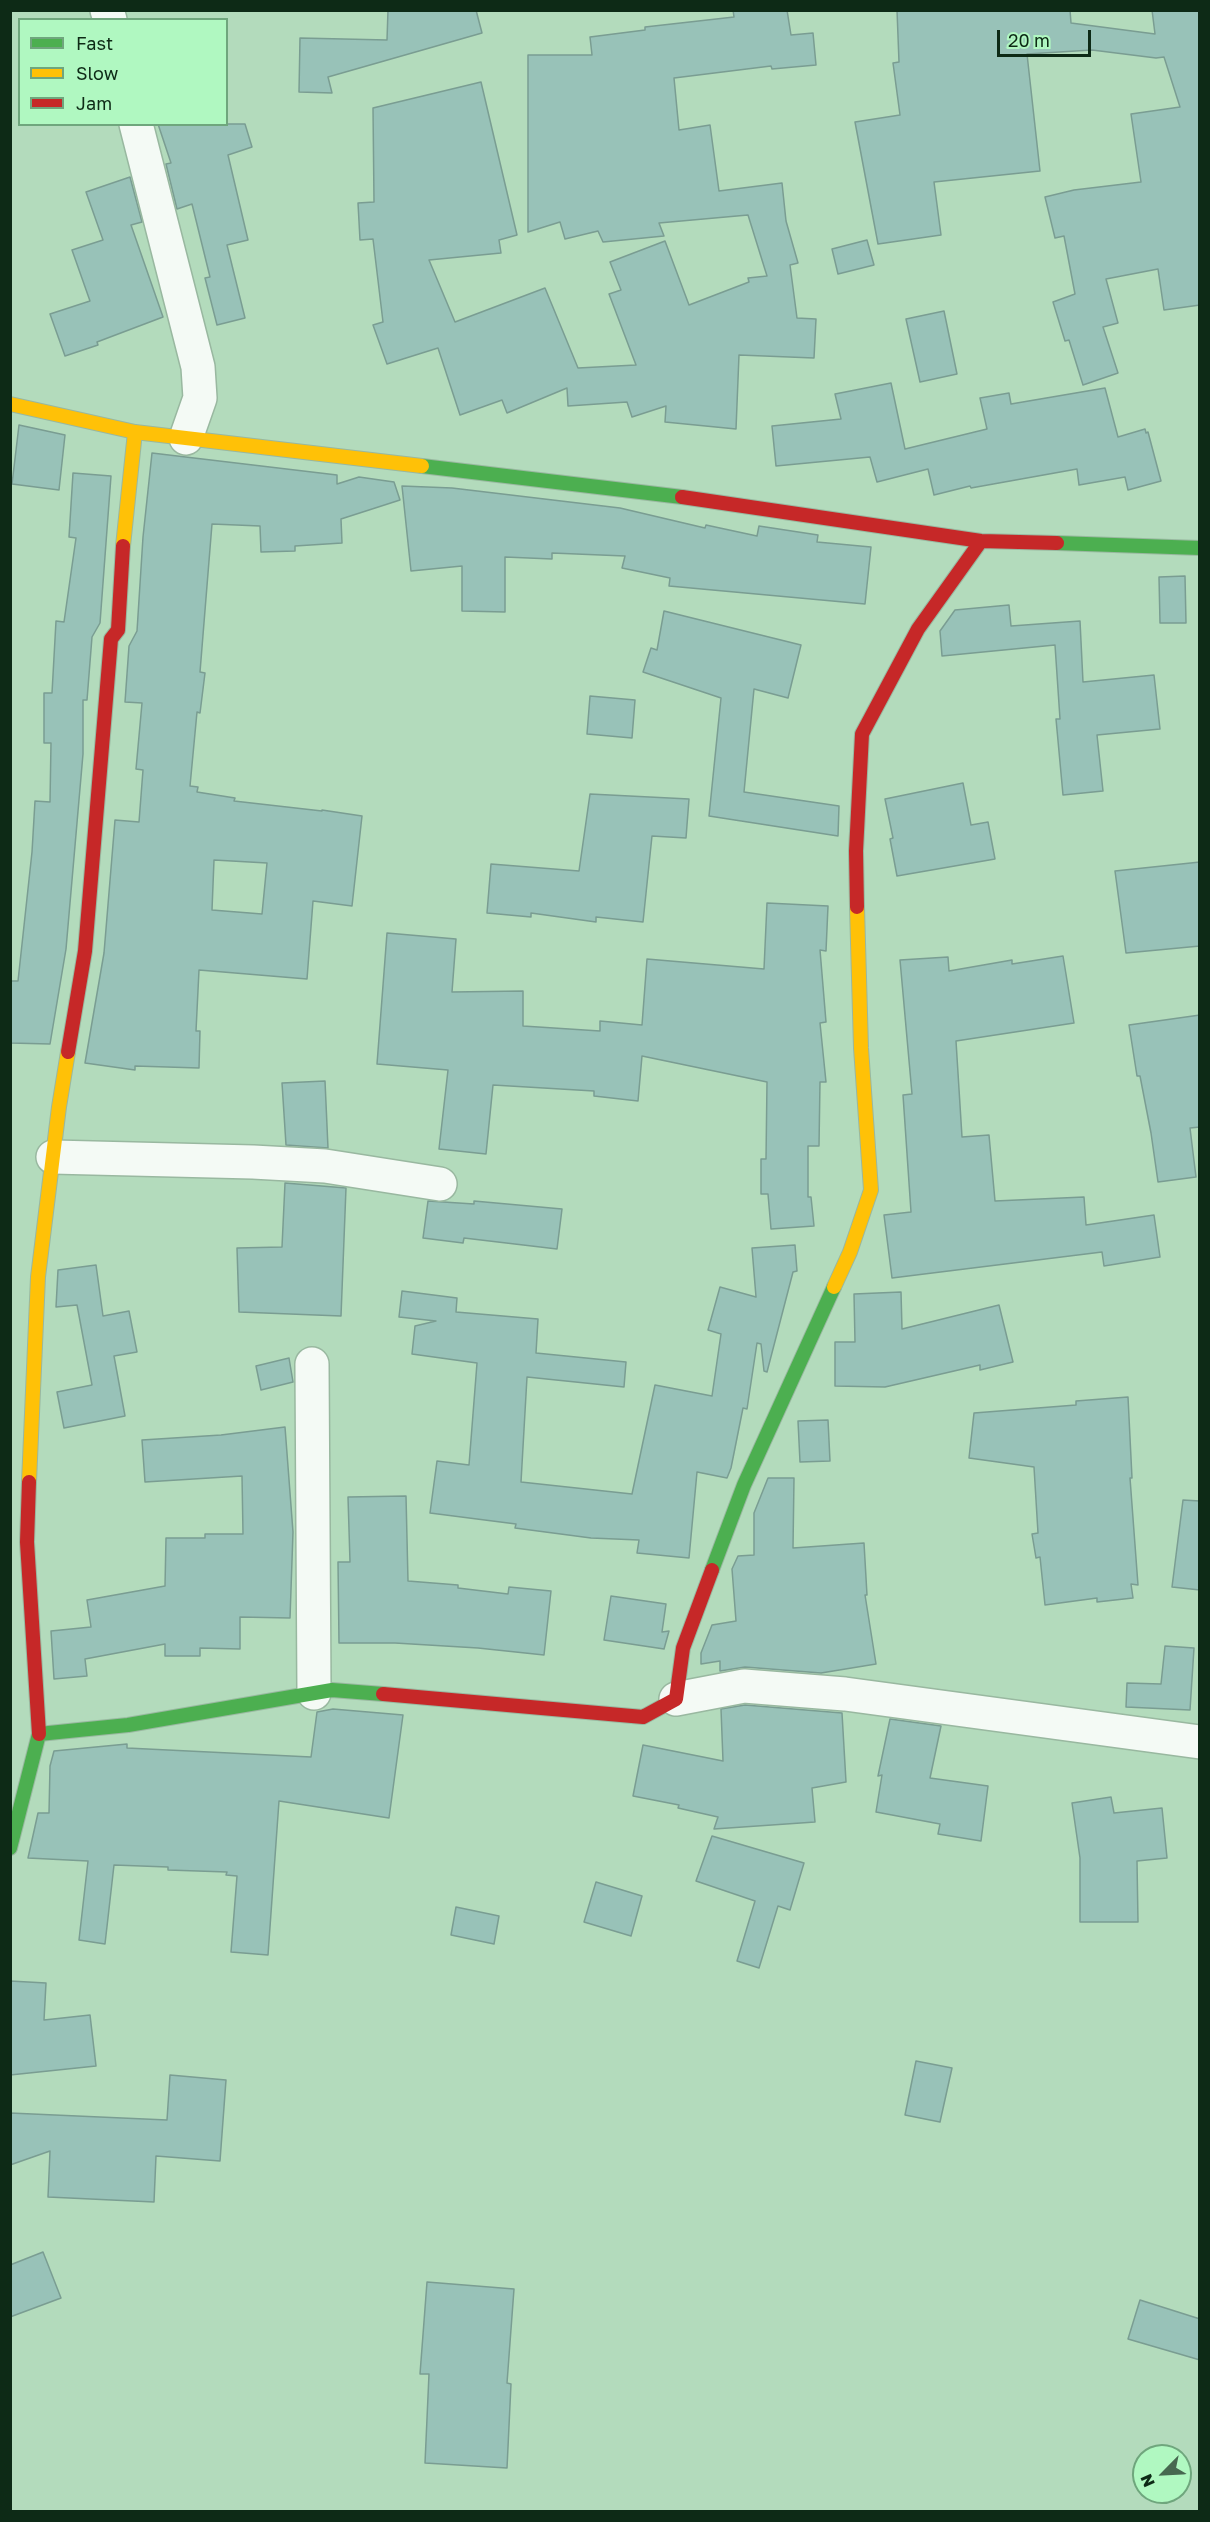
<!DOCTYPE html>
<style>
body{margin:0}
#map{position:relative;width:1210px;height:2522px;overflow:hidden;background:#b3dbbc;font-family:"Golos Text",sans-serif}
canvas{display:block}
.frame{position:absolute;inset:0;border:12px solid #0d2a16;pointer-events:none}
.legend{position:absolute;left:18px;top:18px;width:210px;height:108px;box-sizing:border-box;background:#b0f8c1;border:2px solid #6fa67d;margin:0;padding:8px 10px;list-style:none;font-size:18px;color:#0d2a16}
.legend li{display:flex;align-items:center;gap:12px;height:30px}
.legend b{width:30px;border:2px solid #6fa67d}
.north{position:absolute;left:1132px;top:2444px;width:60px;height:60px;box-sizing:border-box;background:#b0f8c1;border:2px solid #6fa67d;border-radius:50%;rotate:246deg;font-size:16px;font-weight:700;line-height:24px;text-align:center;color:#0d2a16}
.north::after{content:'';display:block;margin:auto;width:21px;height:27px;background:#476850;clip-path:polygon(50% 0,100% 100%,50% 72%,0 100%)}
.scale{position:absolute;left:997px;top:30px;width:94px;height:27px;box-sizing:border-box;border:3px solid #0d2a16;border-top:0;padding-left:8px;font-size:18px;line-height:21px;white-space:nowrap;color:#0d2a16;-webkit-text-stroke:4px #b0f8c1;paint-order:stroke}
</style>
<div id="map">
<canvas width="1210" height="2522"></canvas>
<div class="frame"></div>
<ul class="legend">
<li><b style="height:8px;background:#4caf50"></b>Fast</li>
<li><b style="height:8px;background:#ffc107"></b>Slow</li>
<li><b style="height:8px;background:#c62828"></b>Jam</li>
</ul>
<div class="north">N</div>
<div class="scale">20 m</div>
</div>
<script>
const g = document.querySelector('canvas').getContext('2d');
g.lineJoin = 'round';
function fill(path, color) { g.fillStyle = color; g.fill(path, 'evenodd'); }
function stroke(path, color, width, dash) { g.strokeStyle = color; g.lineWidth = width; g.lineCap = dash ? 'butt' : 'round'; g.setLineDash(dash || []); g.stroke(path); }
const building = new Path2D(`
 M388 10H476L482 33 328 77 332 93 299 92 300 38 387 40Z
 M733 10H787L791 35 813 33 816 65 772 69 771 66 674 78 679 130 710 125 719 191 782 183 786 221 798 263 790 265 797 318 816 319 814 358 739 355 736 429 665 422 666 406 632 417 627 402 568 406 567 388 507 413 502 400 460 415 438 348 387 364 373 325 383 322 373 239 360 240 358 203 374 202 373 108 481 82 517 235 499 240 501 253 429 260 455 322 545 288 578 368 636 365 609 294 621 290 610 262 665 241 689 305 749 282 748 278 767 276 748 215 659 223 664 236 603 242 598 231 565 239 560 222 528 232V55H592L590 37 645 30V27L734 17Z
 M897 10H1070L1071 23 1155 34 1152 10H1200V305L1164 310 1158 269 1106 279 1118 323 1103 327 1118 373 1083 385 1069 340 1065 341 1053 302 1075 294 1064 236 1055 238 1045 197 1074 190 1141 182 1131 114 1180 107 1164 57 1156 58 1092 50 1027 54 1040 171 934 182 941 235 878 244 855 122 900 115 893 63 899 62Z
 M158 124H245L252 147 228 155 248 240 227 245 245 318 217 325 205 278 210 277 192 204 177 209 166 164 171 163Z
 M130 177 142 222 131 225 163 317 97 342 98 345 65 356 50 314 90 301 72 250 103 240 86 192Z
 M867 240 874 265 838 274 832 249Z
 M944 311 957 374 920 382 906 319Z
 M891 383 905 449 987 429 980 398 1009 393 1011 404 1105 388 1118 437 1145 429 1146 433 1148 432 1161 481 1128 490 1125 477 1079 485 1077 469 971 488 970 486 934 495 928 469 877 482 870 457 776 466 772 426 841 419 835 394Z
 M19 425 65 435 59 490 12 484Z
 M152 453 337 475V484L359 477 394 482 400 500 341 519 342 543 295 546V551L261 552 260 526 212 524 200 672 205 673 200 713 197 712 190 786 198 787 197 792 235 798 234 801 322 811V810L362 816 352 906 313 901 307 979 199 970 196 1031H200L199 1068 135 1066V1070L85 1063 104 953 115 820 139 822 143 770 136 769 142 703 125 702 129 646 137 631 143 537ZM214 860 267 863 262 914 212 910Z
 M73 473 111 476 100 623 92 637 87 700H83V754L66 949 50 1044 10 1043V981H18L32 852 35 801 50 802 51 743H44V693H52L56 621 64 622 76 538 69 537Z
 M402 486 452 488 620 508 705 528 706 525 757 536 759 526 818 535 817 542 871 547 865 604 669 586 670 578 622 568 625 556 552 553V559L505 557V612L462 611V566L411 571Z
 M1185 576 1186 623H1160L1159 577Z
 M1009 605 1011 626 1080 621 1083 682 1154 675 1160 729 1097 735 1103 791 1063 795 1056 719H1060L1055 645 942 656 940 631 955 610Z
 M664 611 801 645 788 698 754 689 744 792 839 806 838 836 709 816 721 698 643 672 651 648 657 650Z
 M590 696 635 700 632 738 587 734Z
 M963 783 971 825 988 822 995 859 897 876 890 839 893 838 885 799Z
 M590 794 689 799 686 838 652 836 643 922 596 917V922L531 913V917L487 913 491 864 579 871Z
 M1200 862V946L1126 953 1115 871Z
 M767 903 828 906 826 951 820 950 826 1022 820 1023 826 1082H820L819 1146H808V1197H811L814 1226 771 1229 768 1194H761V1159H766L767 1082 642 1056 638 1101 594 1096V1091L493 1085 486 1154 439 1149 448 1070 377 1064 387 933 456 939 452 992 523 991V1026L600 1031V1021L642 1025 647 959 764 969Z
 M1063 956 1074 1023 956 1041 962 1137 989 1135 995 1201 1084 1197 1086 1225 1154 1215 1160 1257 1104 1266 1102 1252 892 1278 884 1215 911 1212 903 1095 912 1094 900 960 948 957 949 971 1012 960V964Z
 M1200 1015V1127L1190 1128 1196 1177 1158 1182 1151 1133 1140 1076H1137L1129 1025Z
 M325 1081 328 1148 286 1145 282 1083Z
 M285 1183 346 1188 341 1316 239 1312 237 1248 282 1247Z
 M428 1201 474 1204V1201L562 1209 557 1249 464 1238 463 1243 423 1238Z
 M795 1245 797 1271 793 1272 767 1372 764 1371 761 1344 757 1343 747 1409 743 1408 731 1468 727 1478 697 1472 689 1558 637 1553 639 1540 591 1538 515 1528 516 1524 430 1513 437 1461 469 1465 477 1363 412 1354 415 1326 436 1321 399 1317 402 1291 457 1298 456 1312 538 1319 536 1353 626 1362 624 1387 527 1377 521 1482 632 1494 655 1385 712 1396 721 1334 708 1330 720 1287 756 1297 752 1248Z
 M96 1265 103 1316 129 1311 137 1352 114 1356 125 1416 64 1428 57 1392 92 1385 77 1305 56 1307 58 1270Z
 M901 1292 902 1329 999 1305 1013 1362 980 1370V1365L885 1387 835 1386V1342H855L854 1294Z
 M289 1358 293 1382 261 1390 256 1366Z
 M1128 1397 1132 1478H1130L1138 1585 1131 1584 1133 1598 1097 1602V1598L1045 1605 1040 1557 1036 1558 1032 1534 1038 1533 1034 1467 969 1458 974 1413 1076 1405V1401Z
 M828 1420 830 1461 800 1462 798 1421Z
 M285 1427 293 1532 290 1618 240 1617V1649L200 1648V1656H165V1644L85 1659 87 1676 54 1679 51 1631 91 1627 87 1600 165 1586 166 1538H205V1534H243L242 1476 145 1482 142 1440 221 1435Z
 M768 1478H794L793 1548 864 1543 867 1595H865L876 1664 821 1673 745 1667 720 1671V1661L701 1664V1653L712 1625 736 1621 732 1569 738 1556 754 1555V1513Z
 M406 1496 408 1581 458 1585V1588L508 1594 509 1587 551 1591 544 1655 478 1648 395 1643H339L338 1562H350L348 1497Z
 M1183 1500 1200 1501V1590L1172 1587Z
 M611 1596 666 1604 662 1632 669 1631 664 1649 604 1640Z
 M1165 1646 1194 1648 1190 1710 1126 1707 1127 1683 1161 1684Z
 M745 1705 842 1713 846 1782 812 1788 815 1822 714 1829 718 1817 678 1808 679 1805 633 1796 643 1745 723 1761 721 1709Z
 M333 1709 403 1715 389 1818 279 1801 268 1955 231 1952 237 1876 226 1875 227 1872 168 1870V1867L114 1865 105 1944 79 1940 88 1861 28 1858 38 1813H49L50 1766 54 1751 127 1744V1748L311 1757 317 1712Z
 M890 1719 941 1726 930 1778 988 1786 981 1841 938 1834 940 1824 876 1812 882 1775 878 1776Z
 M1111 1797 1114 1813 1162 1808 1167 1858 1137 1861 1138 1922H1080V1858L1072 1803Z
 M712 1836 804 1863 790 1910 778 1906 759 1968 737 1961 755 1901 696 1881Z
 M596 1882 642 1896 631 1936 584 1922Z
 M456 1907 499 1916 494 1944 451 1935Z
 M10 1981 46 1983 44 2020 90 2015 96 2066 10 2075Z
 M916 2061 952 2068 940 2122 905 2115Z
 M170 2075 226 2080 220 2161 156 2156 154 2202 48 2197 50 2151 10 2165V2113L167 2120Z
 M43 2252 61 2298 10 2317V2265Z
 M427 2282 514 2289 507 2383 511 2384 507 2468 425 2463 429 2374H420Z
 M1140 2300 1200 2319V2360L1128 2339Z`);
const street = new Path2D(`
 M107 10 110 20
 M136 124 198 367 200 398 186 438
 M53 1157 253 1162 325 1166 440 1184
 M312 1364 314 1693
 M676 1699 744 1686 845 1694 1200 1742`);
const fast = new Path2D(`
 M422 466 682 497
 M1057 543 1200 548
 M712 1570 744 1485 834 1287
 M10 1848 39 1734 128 1725 332 1690 383 1694`);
const slow = new Path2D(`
 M10 404 135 432 422 466
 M123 546 135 432
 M834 1287 850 1252 871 1190 861 1048 857 907
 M29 1482 38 1277 59 1107 68 1052`);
const jam = new Path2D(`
 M682 497 981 541 1057 543
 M857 907 856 851 862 734 918 629 981 541
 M68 1052 85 951 111 639 118 630 123 546
 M29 1482 27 1542 39 1734
 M383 1694 643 1717 676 1699 683 1648 712 1570`);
fill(building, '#98c2b8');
stroke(building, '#7a9d92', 1.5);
stroke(street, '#99b8a0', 36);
stroke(fast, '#99b8a0', 16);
stroke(slow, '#99b8a0', 16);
stroke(jam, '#99b8a0', 16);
stroke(street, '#f4faf5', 33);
stroke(fast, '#4caf50', 14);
stroke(slow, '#ffc107', 14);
stroke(jam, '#c62828', 14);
</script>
